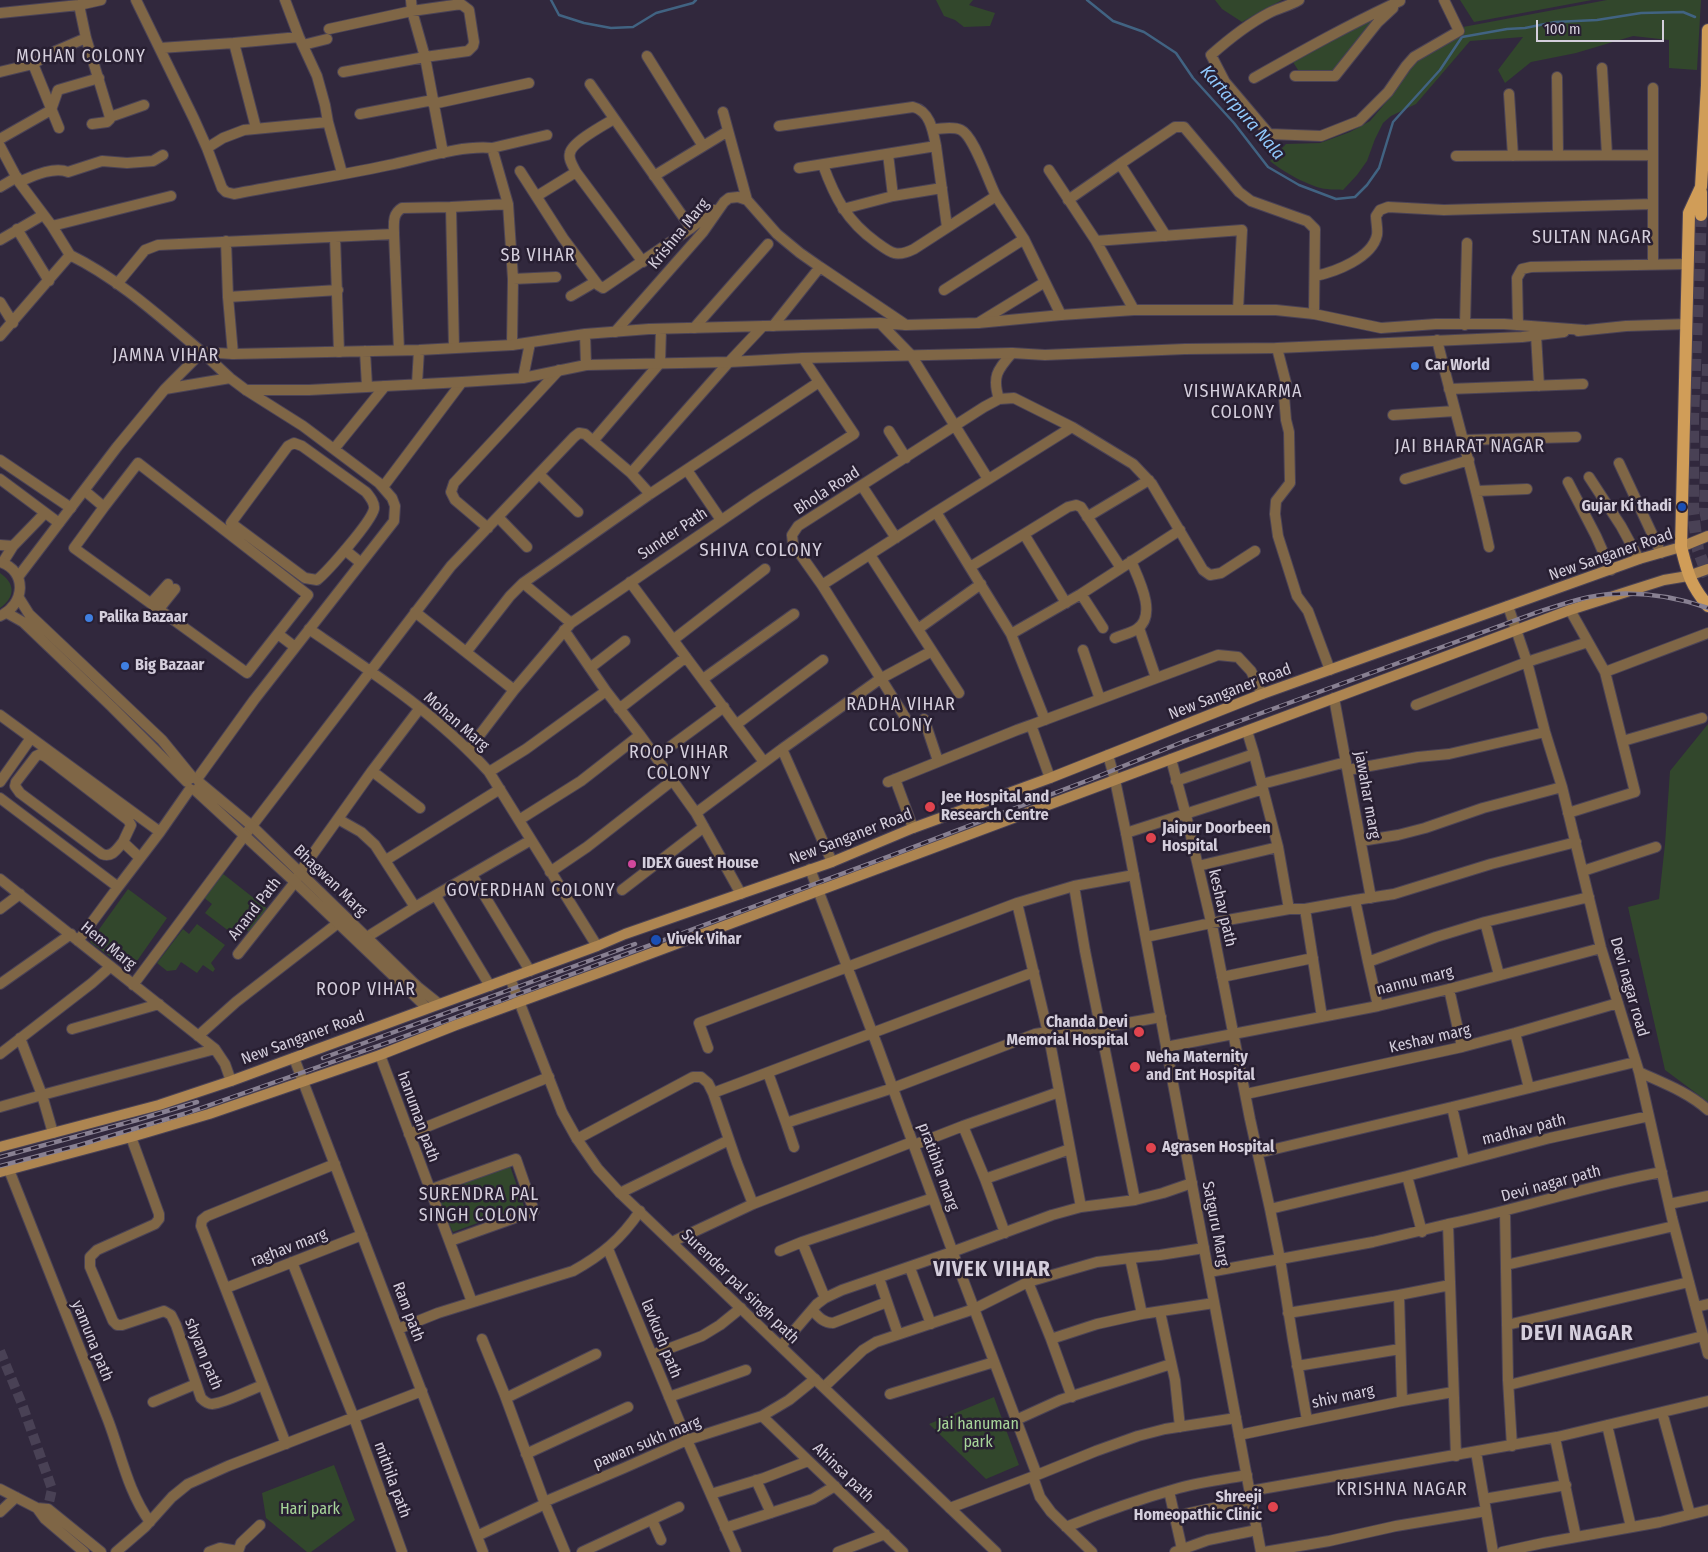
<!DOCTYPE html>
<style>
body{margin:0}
#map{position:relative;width:1708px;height:1552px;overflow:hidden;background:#31283d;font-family:"Fira Sans Condensed",sans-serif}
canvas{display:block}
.scale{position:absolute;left:1536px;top:20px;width:128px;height:22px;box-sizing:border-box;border:2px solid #d4cedc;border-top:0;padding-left:6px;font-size:15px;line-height:18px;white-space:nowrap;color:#d4cedc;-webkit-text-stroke:4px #281f32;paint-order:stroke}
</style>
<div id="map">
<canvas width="1708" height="1552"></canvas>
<div class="scale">100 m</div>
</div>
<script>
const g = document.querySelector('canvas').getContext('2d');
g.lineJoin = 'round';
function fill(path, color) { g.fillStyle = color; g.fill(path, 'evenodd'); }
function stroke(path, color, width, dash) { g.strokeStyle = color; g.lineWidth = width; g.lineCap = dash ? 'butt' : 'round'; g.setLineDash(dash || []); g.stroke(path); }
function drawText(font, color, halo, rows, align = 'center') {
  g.font = font + ' "Fira Sans Condensed",sans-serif'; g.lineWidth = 5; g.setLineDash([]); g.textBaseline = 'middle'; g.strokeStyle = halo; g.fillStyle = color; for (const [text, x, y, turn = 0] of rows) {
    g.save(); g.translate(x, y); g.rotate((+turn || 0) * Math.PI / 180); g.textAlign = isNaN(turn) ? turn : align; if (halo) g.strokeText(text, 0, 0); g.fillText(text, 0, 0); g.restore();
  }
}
const green = new Path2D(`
 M936 0H973L969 5 995 13 990 26 964 27 955 20 944 16Z
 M1215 0H1282L1242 22 1222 9Z
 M1460 0H1592L1474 22Z
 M1607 0H1701L1697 70 1669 68V40L1633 36 1576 53 1531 62 1505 83 1498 70 1523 37 1470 41 1416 104 1391 116 1383 123 1375 139 1367 161 1357 175 1343 190C1338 189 1332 190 1327 189 1311 188 1282 171 1270 161L1286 144 1320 143 1350 132 1370 121 1382 107 1416 62 1463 27Z
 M1369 18 1372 23 1334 73H1300L1291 59Z
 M0 573C15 583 16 597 0 608Z
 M1708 724V1102L1665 1070 1628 907 1659 899 1665 844 1670 771Z
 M222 873 269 910 251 933 245 929 238 938 205 913 212 904 203 897Z
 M128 889 167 918 130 971 90 942Z
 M197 924 225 945 211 963 215 969 213 972 203 965 197 973 181 962 176 970 167 971 157 963 183 929 189 934Z
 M510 1166 524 1206 453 1232 434 1192Z
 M994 1397 1019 1465 986 1479 929 1424Z
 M334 1465 355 1520 311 1552H307L266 1518 262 1493Z`);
const stream = new Path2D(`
 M551 0 559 15 584 23 611 28 633 27 656 13 693 3 696 0
 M1087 0 1113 21 1144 32 1176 53 1193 78 1234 123 1268 167 1299 185 1336 199 1355 197 1367 185 1379 168 1393 122 1440 70 1462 37 1507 29 1525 28 1555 22 1597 20 1641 13 1683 12 1695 17`);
const minorTunnel = new Path2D(`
 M0 1351 22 1404 52 1489 46 1516`);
const primaryTunnel = new Path2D(`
 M1701 215 1693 419V513L1698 550 1708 576
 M1708 364 1705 510 1708 525`);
const minor = new Path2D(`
 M136 0 194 119 207 148 223 138 244 130 328 122 325 105 317 76 299 37 285 0
 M411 0 412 11 425 57 443 153
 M1299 0C1289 6 1279 8 1269 13 1248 24 1229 39 1211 55L1225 82 1269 134 1321 136 1359 121 1388 92 1406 66 1414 57 1459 31 1444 0
 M79 5 86 38 109 114 110 119 107 122 92 124
 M0 13 79 5 101 0
 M329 29 412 11 461 4 469 10 474 42 473 46 468 51 425 57 343 72
 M303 45 327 39
 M160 48 234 43
 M647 56 703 146
 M33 64 59 128
 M1602 68 1607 155
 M0 72 33 64 51 53 86 38
 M1295 76H1335L1378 22 1393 8
 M1557 77 1558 155
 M1254 78C1302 51 1350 24 1400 1
 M590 84 691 228
 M1509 94 1513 156
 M433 104 529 83
 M723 112 747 200
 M360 114 433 100
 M110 117 144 105
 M614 119C604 125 572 142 570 153 568 159 573 166 576 172L643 262
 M328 122 342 173
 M779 126 913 107C930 111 933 131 936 146
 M256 128 234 43 299 37
 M933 129C942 129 953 126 961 130 974 136 988 181 996 196
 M0 139 51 110 58 90 99 78
 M0 146 19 182 52 226 70 255
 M207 148 222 188 226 192 234 194C286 184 338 176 389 165 419 159 461 145 492 148L508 204
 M492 148 547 135
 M888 154 893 196
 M1456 156 1653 155
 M1120 164 1175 127H1184L1239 192 1251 201 1307 221 1315 229 1314 314
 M823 165C835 198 847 221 876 242 891 253 896 258 914 249L996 196 1024 239 1061 315
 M799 168 936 146 947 227
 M1049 170 1096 241 1134 310
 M520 171 563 238 598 285 603 288 691 228 714 210
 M654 176 728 131
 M19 182C33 176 54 166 68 172L102 161 127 163 153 161 163 155
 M0 187 17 177
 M537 196 576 172
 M1068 200 1120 164 1166 236
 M451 207 508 204 513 279 512 345
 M843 209 893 196 942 188
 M52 226 171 196
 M17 229 49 281
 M394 234C394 224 392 214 402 208L451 207 454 348
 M335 237 339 352
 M0 240 43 215
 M226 241 228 297 233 354
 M1096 241 1242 230 1238 310
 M1653 264V88
 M1315 276C1335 272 1372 258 1377 235 1378 229 1376 222 1376 216L1380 210 1388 207 1444 210 1653 204
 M513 279 556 277
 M117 284 145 250 158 245 394 234 399 350
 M944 290 1024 239
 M571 296 595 282
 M228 297 338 290
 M0 302 13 323
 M978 323 1045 282
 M1465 325 1467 243
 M1518 325 1517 278 1522 269 1531 267 1688 264
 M773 326 820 267 906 325
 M694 328 768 244
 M615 332 703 232 724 202 729 198 738 197 747 200 777 234 800 253 820 267
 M1536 335 1539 386
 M0 336 70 255C119 279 160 317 202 352
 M1437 340C1454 409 1474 477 1489 547
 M1277 348 1286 383 1284 396 1286 420 1289 432 1290 483 1276 501 1275 514 1278 536 1297 596 1308 611 1330 670
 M911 355 988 479
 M1449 389 1583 384
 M999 399C992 377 997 370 1012 353
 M1393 415 1455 411
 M889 431 906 458
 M1463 440 1576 437
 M593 441 660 363
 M294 443 302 446 366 492C370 497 375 503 374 509 371 522 328 571 317 580L305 578 231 523 288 446Z
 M334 449 385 386
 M0 460 71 508
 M1619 463 1661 553
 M687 470 721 520
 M631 473 729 362
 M539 474 578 512
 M1589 477 1621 526 1639 559
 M0 479 59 523
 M1405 479 1469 460
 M1568 482 1596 536 1611 570
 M862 486 896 538
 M383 487 462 382
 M85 491 104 507 74 548 247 673 308 595 138 463 104 507
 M1477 491 1527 489
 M936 512 1072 427
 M498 517 527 547
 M1087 517 1149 480
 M488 528 455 500 451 492 454 483 559 370
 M1024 534 1068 507 1076 505 1081 507 1121 568
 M0 545 13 546
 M345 550 361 563
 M870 555 959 693
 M3 562 13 546 45 513
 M970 567 1024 534 1066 603
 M630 582 764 762
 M523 583 650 494 819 382
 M822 585 936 512 1011 634 1045 720
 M1081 594 1103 628
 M151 603 168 584
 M1508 606 1527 662 1545 732 1562 787 1601 948 1639 1072 1672 1218 1708 1354
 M159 609 175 589
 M415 612 514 690
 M1139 628 1156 678
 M309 629C372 672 438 715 489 772L597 946
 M918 629 981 584
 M564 630 606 691 640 735 696 813 741 894
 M278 634 295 647
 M1011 634 1081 594 1180 530
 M1115 638C1122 635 1131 633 1137 629 1158 615 1138 578 1131 561
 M673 640 765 569
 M1083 650 1100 699
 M467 651 510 596 523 583 571 623
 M590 668 625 641
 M1605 672 1708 633
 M703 679 794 614
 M1334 698 1371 898
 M1416 705 1527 662 1588 642
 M619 709 686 657
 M0 715 160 832
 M905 717 822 585 793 544 792 535 798 526 984 407 999 399 1014 398 1072 427 1133 464 1152 484 1203 570 1210 575 1221 573 1255 551
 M924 719 938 761
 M737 724 823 660
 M1031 725 1218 655 1238 657 1251 671 1262 694
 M1247 731 1254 754
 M1623 741 1702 718
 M469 749 514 690 571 623 757 496 854 434 803 358
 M782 749 880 679 932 651
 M656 757 724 707
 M1171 759 1186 815 1213 930 1250 1119 1270 1209 1280 1259 1293 1340 1307 1420
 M1348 770 1418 757 1449 754 1545 732
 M372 771 420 808
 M489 772 526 749 606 691
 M197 779 254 700 394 521 395 506 392 498 379 483 303 426 246 390
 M895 779 913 828
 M1176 781 1254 754 1263 789
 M0 782 31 738
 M888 782 1017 730 1031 725 1050 778
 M1262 784 1346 762
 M0 798 118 887 78 941
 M696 813 782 749 832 862
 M1568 813 1635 792 1605 672 1570 610
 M338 819 361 832 375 845 415 907
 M519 820 581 781 640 735
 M1126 833 1263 789 1278 847
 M1361 841 1398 835 1425 828 1483 808 1562 787
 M123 842 131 825 128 820 46 757 40 754 36 756 16 782 15 786 20 793 102 854C112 858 117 849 123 842L140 858
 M386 860 500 789
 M1198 866 1278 847 1289 909
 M810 869 877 1045 956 1261 1037 1475
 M1583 871 1656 847
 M550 872 587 847 673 780
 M472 875 530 971
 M0 879 215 1049 225 1064 231 1081
 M1074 886 1085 951 1135 1200
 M118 887 160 832 190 789
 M622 890 704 827
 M436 896 490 986
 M0 909 20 894
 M1305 909 1322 1017
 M1485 922 1499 975
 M367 937 415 907 531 840
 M1146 937 1211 923 1289 909H1305L1355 900
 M238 954 295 882 300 872 372 771 420 708
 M1368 962 1355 900 1394 894 1491 864 1576 842
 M1222 977 1313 958
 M0 984 71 934
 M133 985 245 835 451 566 574 437 579 433 585 434 631 473 650 494
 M1449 989 1462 1047
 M1378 1006 1368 962 1436 937 1485 922 1589 897
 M72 1029 159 1004
 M1515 1033 1529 1088
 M198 1036 236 1002 338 923
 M1049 1037 1161 1017
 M20 1038 42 1095 53 1133
 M1166 1047 1378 1006 1449 989 1601 948
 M708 1048 699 1023 1017 903
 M0 1054 92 983 110 967
 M380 1055 472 1302
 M294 1058 483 1552
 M1639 1072C1663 1083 1688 1092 1708 1110
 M768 1073 786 1123 893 1088 1035 1034 1048 1032
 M1246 1094 1462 1047 1515 1033 1618 1003
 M0 1107 42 1095 215 1049
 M786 1123 794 1147
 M963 1126 1059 1092
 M409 1134 549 1077
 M131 1137 159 1214V1219L155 1224 97 1250 90 1257V1267L113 1321 117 1325H122L164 1311 171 1315 176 1325 201 1398C204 1401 207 1404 212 1404 225 1403 249 1390 263 1385
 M577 1139 693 1077H701L708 1083 713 1093 1034 972
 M914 1145 963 1126 985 1179
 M1258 1153 1452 1107
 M1464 1160 1452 1107 1635 1062
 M9 1170C42 1253 75 1337 108 1420 121 1454 128 1492 150 1522
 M1407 1176 1550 1138 1649 1116
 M429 1190 516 1159 534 1211 450 1241
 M620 1193 729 1140
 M753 1204 912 1142
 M1669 1204 1708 1196
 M1081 1207 1049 1037 1017 903 1074 886 1134 875
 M1270 1209 1407 1176 1422 1232
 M1505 1212 1508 1380 1512 1446
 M1448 1224C1520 1209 1590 1185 1662 1172
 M1005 1233 985 1179 1070 1149
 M672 1242 753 1204 737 1163 713 1093
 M608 1249 687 1440 736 1552
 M780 1251 802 1242
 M1130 1258 1160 1255 1204 1248
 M292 1262 354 1418 402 1552
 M1506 1265 1674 1226
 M910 1268 931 1324
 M1209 1272 1373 1242 1448 1224 1456 1456
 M879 1278 898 1334
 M1028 1282 1051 1339 1072 1397
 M226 1288 362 1235
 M1399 1295 1450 1285
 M825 1298 802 1242 933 1198
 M1696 1307 1708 1304
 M812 1310C818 1316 823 1323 833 1323L887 1302
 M1160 1312 1175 1380 1180 1427
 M1288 1313 1399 1295 1402 1401
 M1507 1325 1689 1282
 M398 1329 438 1313 573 1271C602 1255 621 1239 640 1211
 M482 1339 504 1393 545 1504
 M1051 1339 1097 1324 1142 1314 1214 1303
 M781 1346 817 1304 825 1298 842 1290 952 1252 1052 1215 1081 1207 1135 1200 1163 1193 1192 1183
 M652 1355 702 1336 720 1325 741 1308
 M1297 1366 1400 1349
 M1509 1385 1703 1336
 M824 1387 863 1350 876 1342 974 1309 1028 1282 1097 1262 1130 1258 1142 1314
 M890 1394 994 1362
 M669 1397 746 1370
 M506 1398 596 1354
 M153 1402 196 1384
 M1662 1412 1690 1514
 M762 1416 903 1552
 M1016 1420 1060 1400 1171 1364
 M1607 1425 1631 1527
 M1239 1435 1402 1401 1453 1392
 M1555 1438 1576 1537
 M286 1444 201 1226 202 1220 207 1216 335 1164
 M1476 1452 1493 1552
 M526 1454 628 1407
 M1033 1477 1040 1497 1051 1512 1092 1552
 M756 1480 771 1513
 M1169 1491 1182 1549
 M1250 1491 1557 1437 1708 1401
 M711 1494 764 1478 808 1461
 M1484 1499 1566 1485
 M544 1502 624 1468 687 1440 762 1416 789 1400 815 1379
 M950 1508 1037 1475 1096 1451 1138 1436 1165 1429 1236 1418
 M1175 1516 1251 1500
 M652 1520 661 1540
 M1066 1527C1103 1512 1140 1499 1179 1488 1201 1482 1224 1479 1247 1475
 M725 1528 813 1499 835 1486
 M477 1536 545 1504 565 1552
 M116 1552 145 1527 172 1497 188 1484 228 1466 422 1391
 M209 1552 220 1548 238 1551
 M238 1552 241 1543 260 1525
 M582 1552 679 1507
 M838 1552 885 1534
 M1175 1552 1208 1540 1257 1530
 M1264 1552 1329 1541 1396 1526 1486 1511
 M1502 1552 1543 1543 1660 1522 1708 1510`);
const tertiary = new Path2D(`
 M880 323 911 355
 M1578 331 1626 326 1687 324
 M585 334 586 365
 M365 351 367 386
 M202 352 230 378 246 390H309L462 382 523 378 586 365 729 362 803 358 1012 353 1045 355 1185 349 1277 348 1522 337 1564 332
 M729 362 763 326
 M660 363 661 329
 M523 378 530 343
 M417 384 419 350
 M165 389 230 378
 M0 562C28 571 25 605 0 616
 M18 577 117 447 165 389 202 352 233 354 419 350 512 345 585 334 649 329 880 323 906 325 978 323 1061 315 1134 310H1276L1314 314 1381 328 1436 324H1504L1584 330
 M19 598 29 614 162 740 193 778
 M7 613 23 622 112 707 187 782
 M1108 755 1115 780 1126 833 1261 1552
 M199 782 252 826 419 988 439 1004
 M195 790 295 882 427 1008
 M510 978 562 1112 577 1139 598 1169 620 1193 996 1552
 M0 1489 37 1508 48 1509 101 1552
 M37 1508 45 1519 84 1552
 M0 1512 16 1497`);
const secondary = new Path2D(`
 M0 1147 159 1105 231 1081 597 946 625 934 832 862 913 828 1050 778 1262 694 1639 559 1681 547 1708 536
 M0 1172 131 1137 209 1114 380 1055 456 1025 601 972 1570 610 1664 580 1688 576 1708 569`);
const primary = new Path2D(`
 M1708 30 1707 85 1701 187 1689 213 1681 547C1688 574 1690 584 1708 606
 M1701 192V215`);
const rail = new Path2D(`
 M323 1058 635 944
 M0 1157 137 1120 197 1102
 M0 1166 80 1145 187 1113 392 1041 895 854 1094 778 1185 741 1535 613C1560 605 1587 595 1613 594 1644 592 1679 598 1708 608`);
const markers = [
 [1415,366,5,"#3f7fe0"],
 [1682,507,5,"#1a4fb4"],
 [89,618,5,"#3f7fe0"],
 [125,666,5,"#3f7fe0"],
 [930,807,6,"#e0444e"],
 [1151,838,6,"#e0444e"],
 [632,864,5,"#d1479c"],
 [656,940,6,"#1a4fb4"],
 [1139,1032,6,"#e0444e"],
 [1135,1067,6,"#e0444e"],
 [1151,1148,6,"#e0444e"],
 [1273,1507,6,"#e0444e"]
];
const streetNames = [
 ["Krishna Marg",679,234,-51],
 ["Bhola Road",827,491,-33],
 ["Sunder Path",673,534,-34],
 ["New Sanganer Road",1611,555,-19],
 ["New Sanganer Road",1230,692,-21],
 ["Mohan Marg",456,722,41],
 ["jawahar marg",1367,795,80],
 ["New Sanganer Road",851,837,-21],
 ["Bhagwan Marg",330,881,44],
 ["keshav path",1222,908,77],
 ["Anand Path",255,909,-52],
 ["Hem Marg",108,946,39],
 ["nannu marg",1415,981,-14],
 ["Devi nagar road",1629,987,74],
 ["New Sanganer Road",303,1038,-20],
 ["Keshav marg",1430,1039,-13],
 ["hanuman path",418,1117,70],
 ["madhav path",1524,1130,-14],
 ["pratibha marg",938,1167,70],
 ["Devi nagar path",1551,1184,-15],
 ["Satguru Marg",1215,1224,79],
 ["raghav marg",289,1248,-21],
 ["Surender pal singh path",740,1287,44],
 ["Ram path",408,1312,69],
 ["lavkush path",661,1339,68],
 ["yamuna path",92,1341,68],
 ["shyam path",203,1354,68],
 ["shiv marg",1343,1397,-12],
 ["pawan sukh marg",647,1443,-22],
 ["Ahinsa path",843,1473,44],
 ["mithila path",392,1480,70]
];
const poiNames = [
 ["Car World",1425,366],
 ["Gujar Ki thadi",1672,507,"right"],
 ["Palika Bazaar",99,618],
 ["Big Bazaar",135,666],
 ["Jee Hospital and",941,798],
 ["Research Centre",941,816],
 ["Jaipur Doorbeen",1162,829],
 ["Hospital",1162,847],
 ["IDEX Guest House",642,864],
 ["Vivek Vihar",667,940],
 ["Chanda Devi",1128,1023,"right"],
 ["Memorial Hospital",1128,1041,"right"],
 ["Neha Maternity",1146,1058],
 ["and Ent Hospital",1146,1076],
 ["Agrasen Hospital",1162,1148],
 ["Shreeji",1262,1498,"right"],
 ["Homeopathic Clinic",1262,1516,"right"]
];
const parkNames = [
 ["Jai hanuman",978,1425],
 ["park",978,1443],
 ["Hari park",310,1510]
];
const neighbourhoodNames = [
 ["MOHAN COLONY",81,57],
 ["SULTAN NAGAR",1592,238],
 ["SB VIHAR",538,256],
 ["JAMNA VIHAR",166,356],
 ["VISHWAKARMA",1243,392],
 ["COLONY",1243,413],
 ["JAI BHARAT NAGAR",1470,447],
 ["RADHA VIHAR",901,705],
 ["COLONY",901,726],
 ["ROOP VIHAR",679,753],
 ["COLONY",679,774],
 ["GOVERDHAN COLONY",531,891],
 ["ROOP VIHAR",366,990],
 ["SURENDRA PAL",479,1195],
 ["SINGH COLONY",479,1216],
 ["KRISHNA NAGAR",1402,1490]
];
const waterNames = [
 ["Kartarpura Nala",1242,113,49]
];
const quarterNames = [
 ["SHIVA COLONY",761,551]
];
const districtNames = [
 ["VIVEK VIHAR",992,1270],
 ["DEVI NAGAR",1577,1334]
];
fill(green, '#32472c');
stroke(stream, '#416382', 2.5);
stroke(minorTunnel, '#494155', 10, [10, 5]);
stroke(primaryTunnel, '#494155', 12, [12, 6]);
stroke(minor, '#4b4356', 12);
stroke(tertiary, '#4b4356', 12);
stroke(secondary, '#4b4356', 12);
stroke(primary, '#4b4356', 14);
stroke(minor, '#7f6646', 10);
stroke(tertiary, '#7f6646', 10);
stroke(secondary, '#ad8551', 10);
stroke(primary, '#d09d58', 12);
stroke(rail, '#888092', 4.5);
stroke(rail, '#281f32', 2.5, [8]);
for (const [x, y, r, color] of markers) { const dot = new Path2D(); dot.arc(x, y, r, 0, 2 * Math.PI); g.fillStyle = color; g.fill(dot); stroke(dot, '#281f32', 2); }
drawText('16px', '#d4cedc', '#281f32', streetNames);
drawText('bold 16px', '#d4cedc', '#281f32', poiNames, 'left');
drawText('16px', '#a7d599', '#281f32', parkNames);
g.letterSpacing = '1px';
drawText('18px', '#d4cedc', '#281f32', neighbourhoodNames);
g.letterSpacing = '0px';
drawText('italic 18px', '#90c8fc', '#281f32', waterNames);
g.letterSpacing = '1px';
drawText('19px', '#d4cedc', '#281f32', quarterNames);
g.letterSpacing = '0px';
g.letterSpacing = '1px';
drawText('bold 21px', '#d4cedc', '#281f32', districtNames);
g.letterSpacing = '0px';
</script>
